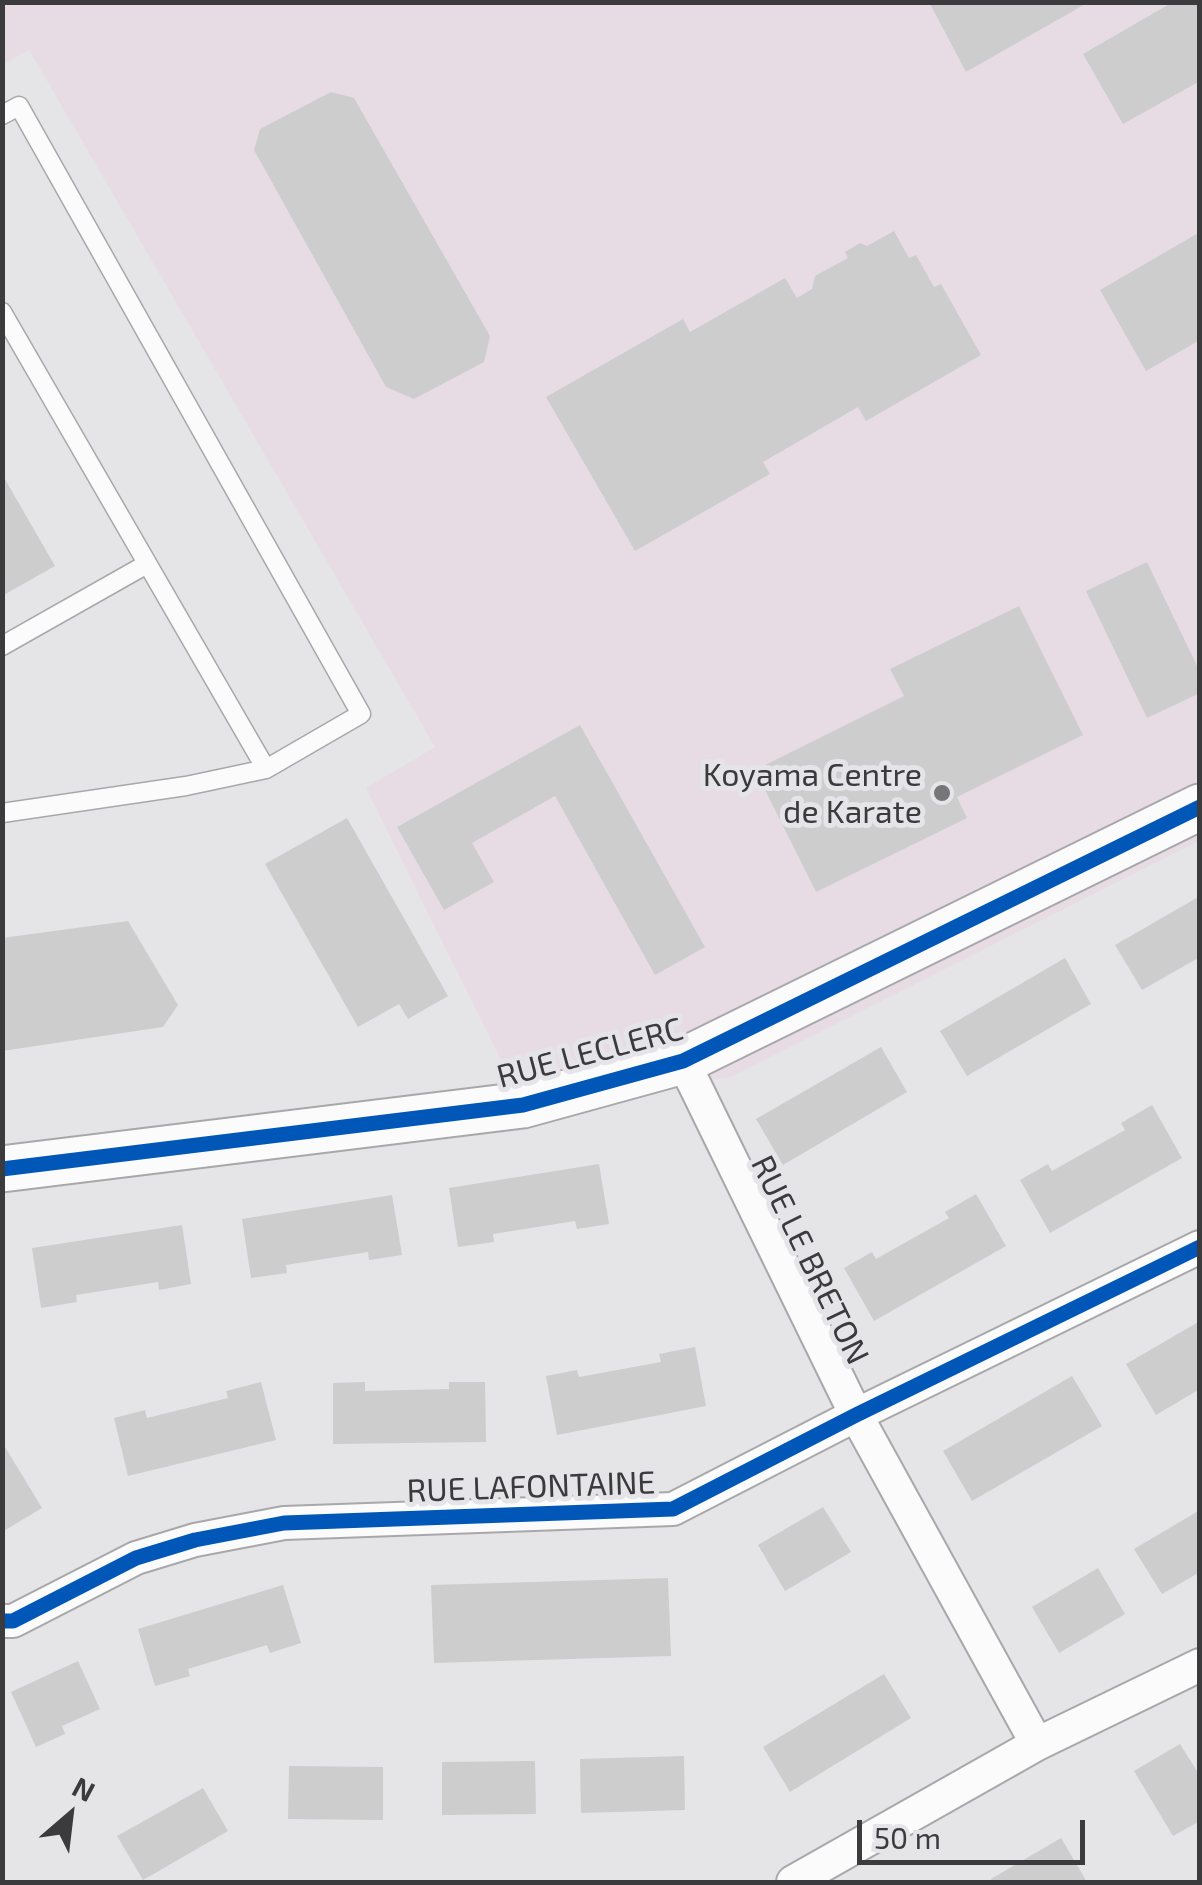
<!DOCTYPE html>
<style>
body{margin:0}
#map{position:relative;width:1202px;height:1885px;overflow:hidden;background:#e5e5e8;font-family:"Exo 2",sans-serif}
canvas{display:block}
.frame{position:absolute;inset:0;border:5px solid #3b3b3d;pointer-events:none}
.north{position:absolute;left:20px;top:1765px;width:100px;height:100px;-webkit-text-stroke:8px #e4e4e9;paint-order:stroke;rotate:28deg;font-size:28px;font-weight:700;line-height:40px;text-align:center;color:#3b3b3d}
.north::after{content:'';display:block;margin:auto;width:35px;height:45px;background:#3b3b3d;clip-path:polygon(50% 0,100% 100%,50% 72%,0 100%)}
.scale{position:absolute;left:857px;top:1820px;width:228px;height:45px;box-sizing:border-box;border:5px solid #3b3b3d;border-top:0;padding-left:12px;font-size:30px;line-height:35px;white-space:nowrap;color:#3b3b3d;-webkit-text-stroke:8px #e4e4e9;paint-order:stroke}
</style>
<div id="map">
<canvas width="1202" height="1885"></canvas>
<div class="frame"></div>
<div class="north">N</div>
<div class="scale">50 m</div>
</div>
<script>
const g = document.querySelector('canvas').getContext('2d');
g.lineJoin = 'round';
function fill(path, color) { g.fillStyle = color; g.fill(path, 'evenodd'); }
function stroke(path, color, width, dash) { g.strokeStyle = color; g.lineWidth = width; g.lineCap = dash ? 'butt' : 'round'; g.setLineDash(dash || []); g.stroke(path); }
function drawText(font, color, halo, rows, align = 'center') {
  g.font = font + ' "Exo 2",sans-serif'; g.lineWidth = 10; g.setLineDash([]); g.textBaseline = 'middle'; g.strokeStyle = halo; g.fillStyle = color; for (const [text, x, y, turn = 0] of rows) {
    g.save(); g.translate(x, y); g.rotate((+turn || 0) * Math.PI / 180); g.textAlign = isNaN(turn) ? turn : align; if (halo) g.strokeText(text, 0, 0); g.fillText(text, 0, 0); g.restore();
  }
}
const industrial = new Path2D(`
 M3 3H1199V841L731 1077 523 1105 366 788 435 747 29 50 3 65Z`);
const building = new Path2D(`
 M929 2H1089L966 72Z
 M1173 2H1200V81L1123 124 1083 54Z
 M331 92 354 98 490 336 484 362 414 399 386 387 254 150 260 129Z
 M894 231 909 258 916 255 934 287 941 284 981 355 866 421 858 407 763 462 770 474 635 551 546 397 683 319 690 332 785 278 797 298 812 289 815 276 848 258 845 252 860 243 867 246Z
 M1200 232V340L1146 371 1100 290Z
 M2 474 55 566 2 596Z
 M1147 562 1200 672V693L1147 718 1086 591Z
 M1019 606 1083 735 957 797 967 818 816 892 755 770 904 696 890 669Z
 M580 725 705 947 655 975 555 796 472 843 494 882 444 910 397 827Z
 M347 818 448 996 408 1019 399 1004 358 1027 265 864Z
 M1200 896V957L1142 990 1115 945Z
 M128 921 178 1005 163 1027 2 1051V938Z
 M1065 958 1091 1004 967 1076 940 1031Z
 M881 1047 907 1092 783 1165 756 1119Z
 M1152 1105 1182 1158 1050 1233 1020 1180 1048 1164 1052 1171 1125 1130 1121 1123Z
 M599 1164 609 1224 577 1229 575 1221 493 1234 494 1242 458 1247 449 1188Z
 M976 1194 1006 1246 874 1321 844 1268 872 1252 876 1259 949 1218 945 1212Z
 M392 1195 402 1255 369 1260 368 1252 286 1265 287 1273 251 1278 242 1219Z
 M182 1225 191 1284 159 1290 158 1282 76 1295 77 1302 41 1308 32 1248Z
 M1200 1321V1389L1156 1415 1126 1364Z
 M695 1347 706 1406 557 1435 546 1376 577 1370 579 1377 661 1362 659 1354Z
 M1072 1376 1102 1426 972 1501 943 1451Z
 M261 1382 276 1440 128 1476 114 1418 145 1410 147 1418 228 1398 226 1391Z
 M365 1382V1391L449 1389V1382H485L486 1442 333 1444V1383Z
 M2 1442 42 1508 2 1532Z
 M823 1507 851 1552 785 1591 758 1545Z
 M1200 1510V1572L1162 1594 1134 1549Z
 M1098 1568 1125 1614 1059 1653 1032 1607Z
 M668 1578 671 1656 434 1663 431 1585Z
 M283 1585 301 1643 270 1653 267 1645 188 1669 190 1676 155 1686 138 1629Z
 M78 1661 100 1709 62 1726 65 1734 36 1747 11 1692Z
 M884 1674 911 1718 790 1792 763 1747Z
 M1180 1744 1200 1776V1821L1173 1836 1134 1771Z
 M684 1756 685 1810 581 1813 580 1759Z
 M535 1761 536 1814 442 1815V1762Z
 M289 1766 383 1767V1820L288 1819Z
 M203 1788 228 1831 143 1880 117 1836Z
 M1061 1838 1087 1882H993L991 1879Z`);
const lane = new Path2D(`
 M2 115 19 106 361 714 266 769 186 786 2 813
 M2 312 266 769
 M2 646 147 564`);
const street = new Path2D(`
 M683 1061 856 1415 1037 1744
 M2 1621H13L136 1558 195 1540 284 1523 673 1509 856 1415 1200 1247
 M793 1882 1037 1744 1200 1665`);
const secondary = new Path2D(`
 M2 1169 523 1105 683 1061 1200 807`);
const cycleway = new Path2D(`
 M2 1169 523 1105 683 1061 1200 807
 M2 1621H13L136 1558 195 1540 284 1523 673 1509 856 1415 1200 1247`);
const markers = [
 [942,793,10,"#767679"]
];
const poiNames = [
 ["Koyama Centre",922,775],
 ["de Karate",922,812]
];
const streetNames = [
 ["RUE LECLERC",590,1053,-15],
 ["RUE LE BRETON",810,1260,64],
 ["RUE LAFONTAINE",531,1487,-2]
];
fill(industrial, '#e8dce4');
fill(building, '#cdcdcd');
stroke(lane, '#a8a8aa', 21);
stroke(street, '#a8a8aa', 36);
stroke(secondary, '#a8a8aa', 49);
stroke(lane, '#fbfbfc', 18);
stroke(street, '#fbfbfc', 32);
stroke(secondary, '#fbfbfc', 45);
stroke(cycleway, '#0057b8', 15);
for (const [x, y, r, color] of markers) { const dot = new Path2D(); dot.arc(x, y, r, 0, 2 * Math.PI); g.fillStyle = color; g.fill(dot); stroke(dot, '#e4e4e9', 4); }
drawText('32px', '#3b3b3d', '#e4e4e9', poiNames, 'right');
drawText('32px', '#3b3b3d', '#e4e4e9', streetNames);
</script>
